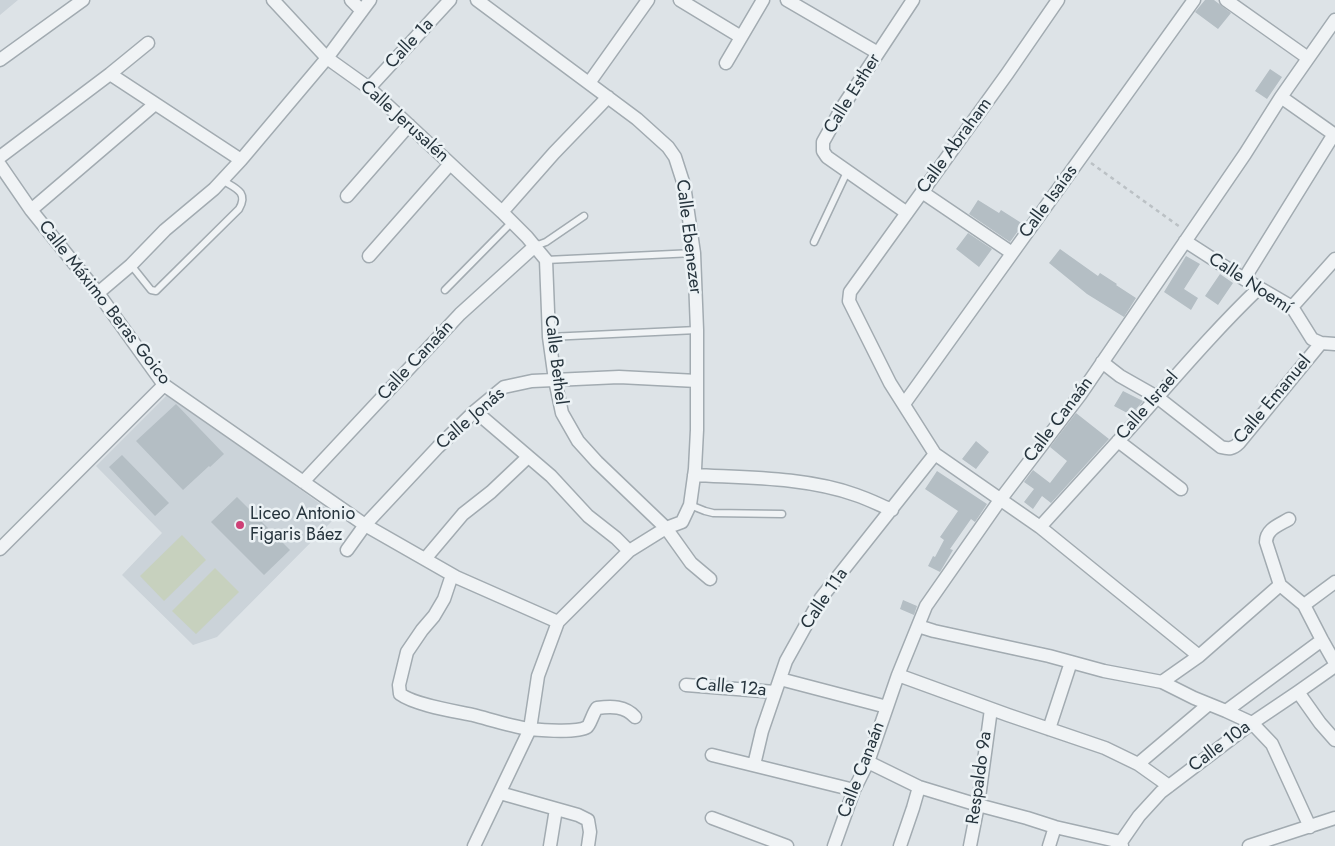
<!DOCTYPE html>
<meta charset="utf-8">
<style>
body{margin:0}
canvas{display:block;background:#dde3e7}
</style>
<canvas width="1335" height="846"></canvas>
<script>
const g = document.querySelector('canvas').getContext('2d');
g.lineJoin = 'round';
function fill(path, color) { g.fillStyle = color; g.fill(path, 'evenodd'); }
function stroke(path, color, width, dash) { g.strokeStyle = color; g.lineWidth = width; g.lineCap = dash ? 'butt' : 'round'; g.setLineDash(dash || []); g.stroke(path); }
function drawText(font, color, halo, rows, align = 'center') {
  g.font = font + ' Jost,sans-serif'; g.lineWidth = 5; g.setLineDash([]); g.textBaseline = 'middle'; g.strokeStyle = halo; g.fillStyle = color; for (const [text, x, y, turn = 0] of rows) {
    g.save(); g.translate(x, y); g.rotate((+turn || 0) * Math.PI / 180); g.textAlign = isNaN(turn) ? turn : align; if (halo) g.strokeText(text, 0, 0); g.fillText(text, 0, 0); g.restore();
  }
}
const built = new Path2D(`
 M0 0H18L0 15Z
 M168 394 337 516 217 637 193 645 122 575 162 533 96 466Z`);
const green = new Path2D(`
 M182 535 206 560 164 601 140 576Z
 M215 568 239 592 196 634 172 611Z`);
const building = new Path2D(`
 M1205 0H1214L1231 13 1218 29 1195 12Z
 M1270 69 1282 77 1267 99 1255 91Z
 M978 200 999 213 1001 210 1023 224 1010 242 969 214Z
 M968 233 992 249 979 267 956 249Z
 M1060 249 1098 276 1100 273 1117 284 1116 285 1136 298 1124 317 1087 294 1049 263Z
 M1186 256 1200 264 1184 289 1198 298 1191 310 1164 292Z
 M1220 274 1233 283 1218 305 1205 296Z
 M1123 391 1143 401 1131 415 1114 406Z
 M176 404 224 454 210 467 209 466 183 490 136 441Z
 M1076 413 1109 439 1051 503 1042 496 1033 509 1024 502 1034 489 1024 482 1033 470 1050 483 1067 461 1050 447Z
 M976 441 989 452 976 469 962 459Z
 M122 455 169 503 155 516 109 467Z
 M937 471 987 504 975 522 971 519 950 549 953 550 940 572 928 566 933 556 935 557 944 540 940 537 958 511 925 489Z
 M237 497 290 550 264 575 211 522Z
 M903 600 917 606 914 615 900 609Z`);
const path = new Path2D(`
 M1091 163 1180 227`);
const service = new Path2D(`
 M814 242 847 172
 M535 246 546 242 584 216
 M546 260 694 253
 M131 265 151 290 156 291 160 287 239 209C249 192 235 188 222 180
 M445 290 512 222
 M549 337 697 330
 M690 505 705 511 713 513 782 514`);
const minor = new Path2D(`
 M273 0 327 58 369 88 502 212 527 237 546 260 549 337 555 380 562 413 578 441 597 462 666 528 691 563 710 579
 M351 0 362 11
 M680 0 741 37
 M787 0 878 53
 M1058 0 1007 74 850 292 849 301 890 383 935 454 1040 527 1199 656
 M1226 0 1308 58
 M0 60 83 0
 M726 63 763 0
 M110 74 241 160
 M589 83 648 0
 M369 88 450 0
 M1281 97 1335 135
 M0 157 110 74 148 43
 M0 165 31 210 98 293 164 385 365 525 456 577 558 622
 M922 192 1012 253
 M347 196 409 125
 M31 210 155 104
 M502 212 554 153 608 97
 M907 213 827 157 823 151V142L843 106 913 0
 M1185 241 1244 279 1292 307 1312 339 1321 343 1335 344
 M369 256 450 164
 M1244 279 1334 134
 M98 293 131 265 165 230 214 189 241 160 327 58 370 0
 M1292 307 1335 259
 M1102 362 1120 376 1157 397 1221 447C1229 449 1233 449 1239 443L1321 343
 M904 404 1194 0
 M475 411 551 476 588 516 616 538 629 551
 M1118 441 1181 489
 M694 475C748 478 805 477 856 495 868 499 880 505 892 510
 M303 482 460 314 535 246
 M1289 519C1279 525 1266 529 1266 542L1280 585 1304 605 1322 640 1335 663
 M1040 527C1070 494 1100 461 1130 428 1172 381 1213 332 1259 288
 M0 549 164 385
 M347 550 365 525 438 447 475 411 504 387 532 381 619 377 697 381
 M425 559 463 514 491 492 528 457
 M452 575 444 599 434 616 422 630 407 652 399 685 400 694C415 705 454 711 473 715 492 720 511 726 529 729 540 730 578 733 587 727 590 725 593 713 597 708 612 706 625 706 635 717
 M1304 605 1335 582
 M918 626 934 631 1049 656 1104 671 1162 682 1194 698 1226 711 1252 723 1272 744 1310 827
 M898 675 1008 715 1105 748 1138 764 1169 786
 M780 679 887 707
 M1162 682 1199 656 1280 585
 M686 685 775 692
 M1298 692 1320 723 1335 740
 M1226 711 1322 640
 M1049 729 1071 662
 M712 755 854 790
 M868 762 919 787 978 805 1027 818 1055 827 1121 842
 M1138 764 1209 704
 M754 765 762 731 786 661 821 598 935 454
 M500 793 578 815 588 820 590 832 588 846
 M712 818 787 846
 M474 846 530 729 538 676 558 622 629 551 666 528 682 522 690 505 695 469 697 430V330L694 253 684 185 675 157 668 147 637 119 477 0
 M550 846 556 809
 M834 846 854 790 868 762 898 675 926 606 1000 500 1080 395 1245 154 1281 97 1335 20
 M900 846 913 808 919 787
 M970 846 978 805 991 709
 M1049 846 1055 827
 M1122 846 1121 842 1139 816 1161 792 1252 723 1298 692 1335 666
 M1249 846 1335 818`);
const markers = [
 [240,525,5,"#ce4076"]
];
const streetNames = [
 ["Calle 1a",410,44,-47],
 ["Calle Esther",853,94,-58],
 ["Calle Jerusalén",404,122,42],
 ["Calle Abraham",955,146,-54],
 ["Calle Isaías",1049,202,-54],
 ["Calle Ebenezer",688,237,83],
 ["Calle Noemí",1250,284,33],
 ["Calle Máximo Beras Goico",104,303,52],
 ["Calle Bethel",555,360,83],
 ["Calle Canaán",416,361,-47],
 ["Calle Emanuel",1273,400,-50],
 ["Calle Israel",1148,406,-49],
 ["Calle Jonás",471,419,-41],
 ["Calle Canaán",1059,420,-53],
 ["Calle 11a",825,599,-56],
 ["Calle 12a",731,688,5],
 ["Calle 10a",1220,747,-37],
 ["Calle Canaán",862,770,-69],
 ["Respaldo 9a",980,778,-82]
];
const poiNames = [
 ["Liceo Antonio",250,515],
 ["Figaris Báez",250,536]
];
fill(built, '#cbd3d9');
fill(green, '#c7d1be');
fill(building, '#b4bec4');
stroke(service, '#a2abb1', 9);
stroke(minor, '#a2abb1', 15);
stroke(path, '#bbc1c5', 2.5, [4, 4]);
stroke(service, '#f0f3f5', 6);
stroke(minor, '#f0f3f5', 12);
for (const [x, y, r, color] of markers) { const dot = new Path2D(); dot.arc(x, y, r, 0, 2 * Math.PI); g.fillStyle = color; g.fill(dot); stroke(dot, '#ecf2f5', 2); }
drawText('18px', '#26343d', '#ecf2f5', streetNames);
drawText('18px', '#26343d', '#ecf2f5', poiNames, 'left');
</script>
